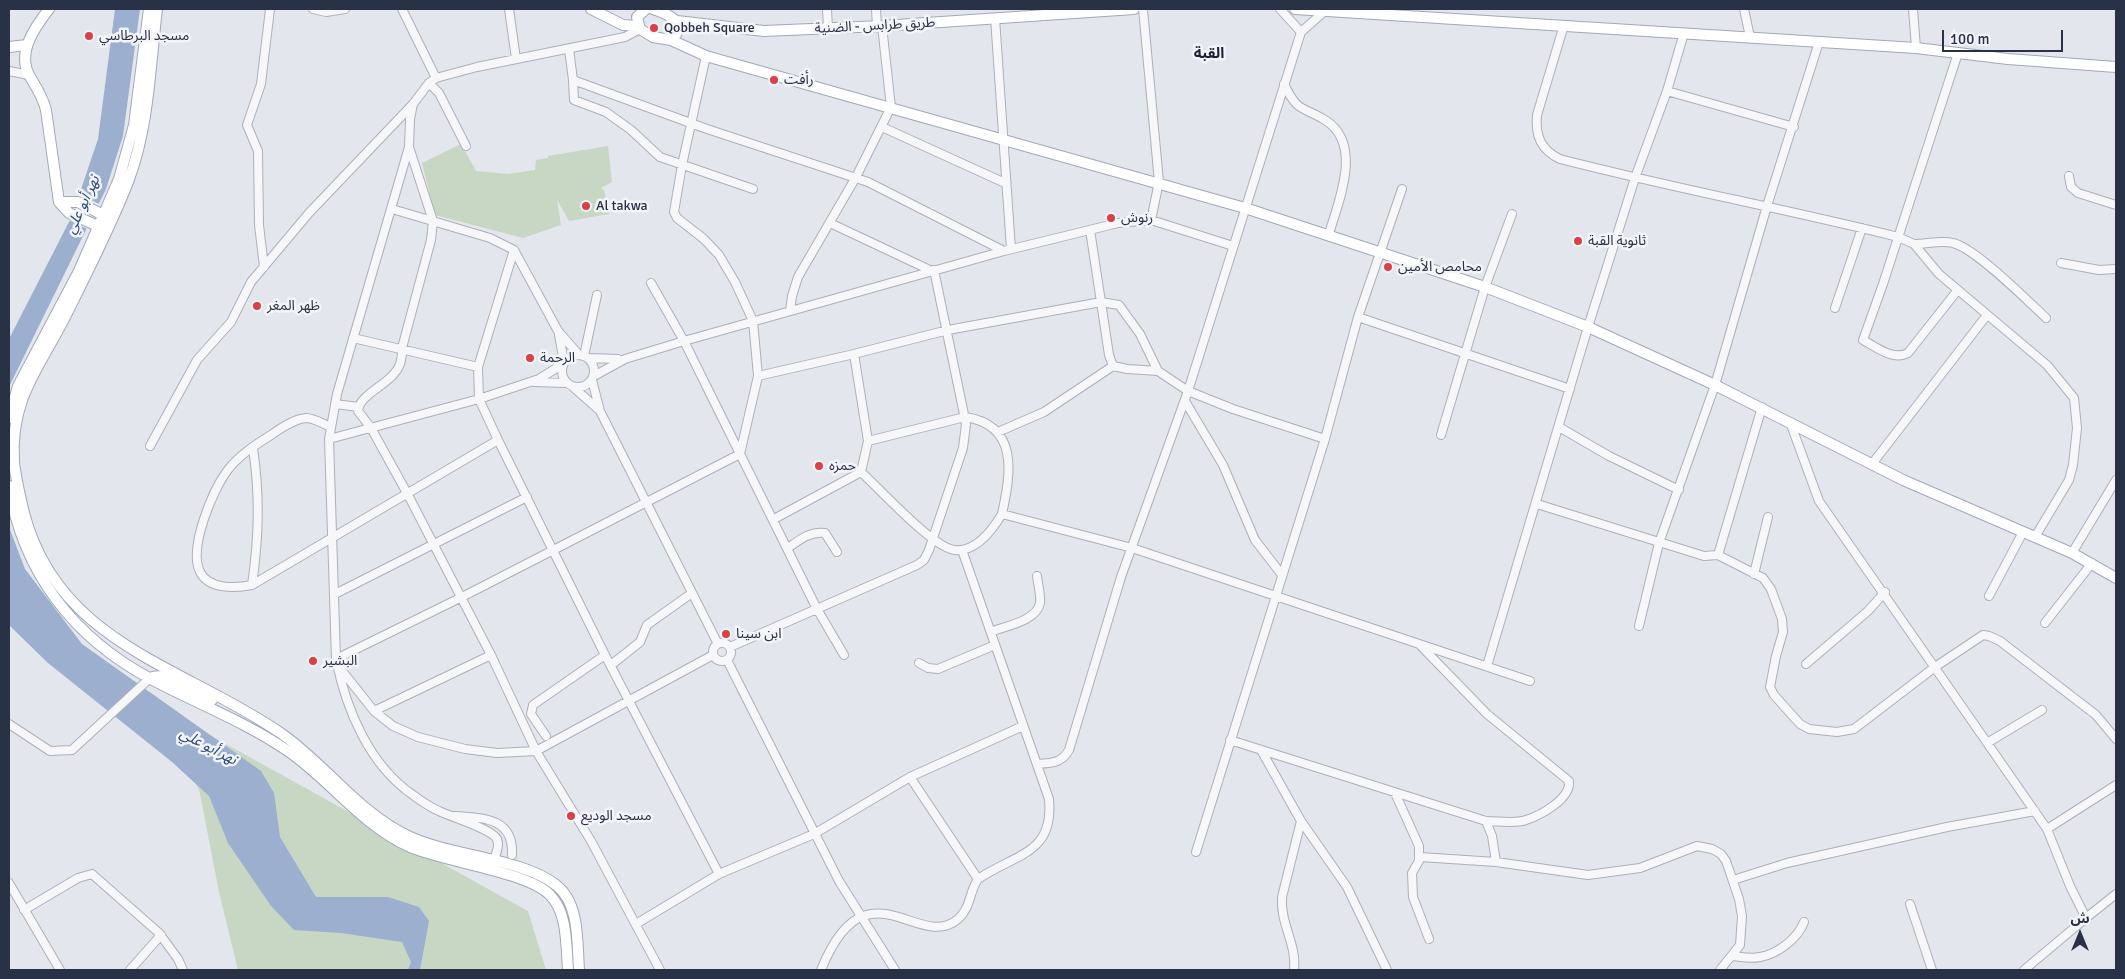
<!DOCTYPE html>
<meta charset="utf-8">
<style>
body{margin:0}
#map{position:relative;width:2125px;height:979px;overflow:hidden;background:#e3e6ec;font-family:Signika,"Noto Sans Arabic",sans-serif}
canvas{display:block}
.frame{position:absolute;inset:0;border:10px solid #293146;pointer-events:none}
.north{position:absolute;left:2055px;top:909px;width:50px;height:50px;-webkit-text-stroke:4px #f3f5f9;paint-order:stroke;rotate:0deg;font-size:14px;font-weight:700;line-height:20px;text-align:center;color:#293146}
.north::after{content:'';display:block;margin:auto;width:18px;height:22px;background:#293146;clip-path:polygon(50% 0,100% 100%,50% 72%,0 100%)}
.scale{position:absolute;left:1942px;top:30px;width:121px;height:22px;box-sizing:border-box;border:2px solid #293146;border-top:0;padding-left:6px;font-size:15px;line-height:18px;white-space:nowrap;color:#293146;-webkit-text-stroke:4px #f3f5f9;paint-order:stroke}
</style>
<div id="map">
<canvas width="2125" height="979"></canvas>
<div class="frame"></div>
<div class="north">ش</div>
<div class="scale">100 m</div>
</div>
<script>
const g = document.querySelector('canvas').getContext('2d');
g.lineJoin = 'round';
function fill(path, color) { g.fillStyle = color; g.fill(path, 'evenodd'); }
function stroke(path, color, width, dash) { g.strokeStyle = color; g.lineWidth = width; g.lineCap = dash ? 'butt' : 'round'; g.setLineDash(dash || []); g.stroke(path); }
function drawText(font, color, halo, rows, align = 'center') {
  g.font = font + ' Signika,"Noto Sans Arabic",sans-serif'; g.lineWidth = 5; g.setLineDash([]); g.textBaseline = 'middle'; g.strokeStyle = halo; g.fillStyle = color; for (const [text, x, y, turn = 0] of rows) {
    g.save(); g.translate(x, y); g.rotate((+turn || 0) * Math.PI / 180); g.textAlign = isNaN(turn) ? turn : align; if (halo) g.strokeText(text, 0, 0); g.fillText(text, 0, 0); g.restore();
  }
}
const green = new Path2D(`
 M461 144 476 171 508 174 535 170 536 160 548 158V156L608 146 612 182 601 188 604 190 609 214 569 221 557 200 561 225 523 238 435 215 422 163Z
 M154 722H186L528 911 546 970H238L219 892 199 789Z`);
const water = new Path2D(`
 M115 9H140L123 136 106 189 9 387V339L72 216 98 139Z
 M9 527 25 569 82 644 261 771 274 793 280 837 316 897H388L419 907 429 921 420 970H408L411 962 402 942 341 933 294 930 271 906 228 843 209 796 172 762 48 663 9 625Z`);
const pier = new Path2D(`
 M78 193 101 205 89 230 67 219Z`);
const minor = new Path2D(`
 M313 9 326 12 345 9
 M402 9 436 78
 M509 9 516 59
 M827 9 828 29
 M876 9 877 26
 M1143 9 1159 182 1151 220
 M1280 9 1301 32
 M1744 9 1750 37
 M1913 9 1916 48
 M995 18 1011 249
 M1564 25 1537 115C1535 136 1541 150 1560 159 1672 188 1786 209 1898 237L1914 244 1939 274 2047 365 2074 398 2077 428 2073 465 2069 480 2035 537
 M569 49 573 80 707 129 868 182 1004 251
 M9 71 29 75
 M573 80 574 100 606 112 631 130 660 157 753 189
 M429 83 439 93 466 146
 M1284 84C1298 113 1302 106 1325 120 1364 144 1338 202 1329 234
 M1667 91 1794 127
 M413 104 410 119 409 147 337 394 329 439 336 659C346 709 369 765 413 795 421 801 430 807 439 811 451 817 492 829 497 839 500 846 496 855 493 861
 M882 127 1005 183
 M409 147 433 221 431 240 402 348C402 353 402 359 400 364 393 384 359 393 358 411L371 428 407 493 491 655 536 751 591 841 660 970
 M2069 176 2071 187 2078 193 2116 205
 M392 209 490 238 514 250 558 331 579 355
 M830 223 932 271
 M1914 244C1926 244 1942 240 1953 243 1975 248 2028 301 2046 318
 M2061 263 2099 270 2116 269
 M264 267 259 225 258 151 247 125 261 84 270 9
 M651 283 684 341 817 609 844 655
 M1957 291 1908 353C1893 361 1876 347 1863 340L1883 284 1958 53
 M1835 308 1862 228
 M790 311 792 296 798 277 856 177 891 107 882 26
 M1358 317 1570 389
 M559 335 564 362
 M353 338 478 367 479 399 498 440 605 655 719 874
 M562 371a16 16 0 1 1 32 0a16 16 0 1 1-32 0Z
 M584 356 597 295
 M588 358 618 359
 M478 367 514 250
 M1158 371 1127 369 1113 366 1109 355 1101 302 1119 305 1140 334 1158 371 1188 391 1233 409 1325 439
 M594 376 625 359 684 341 1004 251 1118 223 1151 220 1233 246
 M758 376 854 354 948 330 1101 302 1090 230
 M592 380 600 411 718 644
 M534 382 566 383
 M573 387 598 409
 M1185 401 1223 465 1255 540 1282 575
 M335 404 359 407
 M1790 422 1819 501 2047 829 2070 886 2086 918 2116 894
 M331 427C323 424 314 418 306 418 294 419 281 428 271 435 255 445 238 456 227 471 213 490 188 548 200 572 209 590 236 588 252 585L498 440
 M1559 427 1609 456 1679 490
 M998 432 1044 412 1113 366
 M1441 435 1485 287 1512 214
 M329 439 479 399 539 379 563 364
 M868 441 965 417C1019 425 1011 473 1002 514L1132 548 1530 681
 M150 446 197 360 231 322 251 282 309 213 413 104 429 83 436 78 477 67 625 37 640 29
 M1872 464 1987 315
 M861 472C879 488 934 549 955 550 976 552 993 529 1002 514
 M1537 504 1704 556 1718 555 1762 407
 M774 519 861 472 868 441 854 354
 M788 548C799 540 810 531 825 533L837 552
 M2072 553 2116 480
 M1718 555 1763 578 1771 589 1782 619 1783 632 1776 656 1770 687 1774 695 1800 724 1809 729 1837 732 1854 729 1935 667 1983 635 1989 636 2000 641 2096 715 2116 739
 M1754 574 1768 517
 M252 585C259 536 260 496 253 448
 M335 594 527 497
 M1989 596 2023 532
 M2045 623 2092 563
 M1639 626 1659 543 1715 385 1767 206 1819 42
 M991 632C1005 626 1037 621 1040 603 1041 595 1038 584 1037 576
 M713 652a9 9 0 1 1 18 0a9 9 0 1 1-18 0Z
 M730 647 917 565 924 560 929 550 963 448 966 424 934 270
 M336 659 462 597 740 454 758 376 753 321 735 282 719 255 704 239 677 218 674 212 682 165 706 56
 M727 660 839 881 895 970
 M919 663 928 668 938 669 995 645
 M1806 664 1868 611 1885 592
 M611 665 640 642 647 625 692 593
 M1487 666 1588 327 1635 178 1667 91 1684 33
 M339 667 374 711 393 726 418 737 465 749 497 753 536 751 713 655
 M374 711 491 655
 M9 724 50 751 72 750 150 678
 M546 736 531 714 533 705 605 655
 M1230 740 1486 821C1498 821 1515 824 1526 820 1541 815 1571 799 1569 781L1487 714 1420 645
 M1987 743 2042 710
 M1261 750 1301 821 1347 887 1387 970
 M1037 764C1051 763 1062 763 1069 750L1121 577 1188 391 1301 32 1326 10
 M910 777 978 879
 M1395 793 1419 846V861L1412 873 1413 897 1429 939
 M455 816C484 818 514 818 512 855
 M1486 821 1492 836 1496 862
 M2047 829 2116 785
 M1196 852 1325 439 1358 317 1402 189
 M1420 857 1496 862 1588 875 1640 868 1697 846 1712 849 1721 854 1726 861 1739 899 1742 916 1740 945 1720 970
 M1733 880 1787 863 1947 827 2035 811
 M9 883 60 970
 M1910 904 1932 970
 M24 910 78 878 92 874 159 933 178 959 183 970
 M636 924 719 874 814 834 910 777 1023 726
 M1733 956C1741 957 1751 959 1760 957 1778 954 1798 938 1804 922
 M130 970 161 935
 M821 970C866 858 919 953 958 919 971 908 969 892 978 879 1017 853 1054 854 1049 799L962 550
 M1294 970C1297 944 1280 924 1282 897L1301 821
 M2024 970 2086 918`);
const major = new Path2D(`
 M49 9C35 27 17 52 29 75 36 87 43 97 46 110L59 202 69 213 100 227
 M157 9C150 67 149 127 128 182 110 228 87 273 65 317 38 370 10 399 14 462 16 480 20 496 24 513 58 644 184 666 282 734 326 765 359 813 408 836 450 856 522 858 556 885 580 903 577 943 579 970
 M591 9 623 25 638 26
 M646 9 637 17 640 29 653 37 671 40C690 23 668 14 653 9
 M1295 9 1916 48 2008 59 2116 67
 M677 21 764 31 882 26 1134 9
 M671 40 706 56 1245 208 1485 287 1588 327 1715 385 1903 480 2072 553 2116 578
 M9 47 27 45
 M59 202H78L105 216
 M9 418 18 386 79 271 119 179 134 125 149 9
 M9 486C23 573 74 638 151 679 196 703 246 722 288 751 330 780 361 824 408 846 443 862 526 871 550 895 568 913 566 946 568 970
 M150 678C167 670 196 692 212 700`);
const markers = [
 [654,28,5,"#d94047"],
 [89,36,5,"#d94047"],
 [774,80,5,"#d94047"],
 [586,206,5,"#d94047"],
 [1111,218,5,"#d94047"],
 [1578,241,5,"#d94047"],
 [1388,267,5,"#d94047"],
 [257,306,5,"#d94047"],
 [530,358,5,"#d94047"],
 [819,466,5,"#d94047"],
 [726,634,5,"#d94047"],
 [313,661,5,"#d94047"],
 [571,816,5,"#d94047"]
];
const streetNames = [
 ["طريق طرابس - الضنية",875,26,-3]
];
const poiNames = [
 ["Qobbeh Square",664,28],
 ["مسجد البرطاسي",99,36],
 ["رأفت",784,80],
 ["Al takwa",596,206],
 ["رنوش",1121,218],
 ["ثانوية القبة",1588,241],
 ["محامص الأمين",1398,267],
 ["ظهر المغر",267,306],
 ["الرحمة",540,358],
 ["حمزه",829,466],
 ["ابن سينا",736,634],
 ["البشير",323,661],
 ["مسجد الوديع",581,816]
];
const neighbourhoodNames = [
 ["القبة",1209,54]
];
const waterNames = [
 ["نهر أبو علي",83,205,-65],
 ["نهر أبو علي",208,747,28]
];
fill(green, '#c7d7c4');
fill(water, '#9cafcf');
fill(pier, '#e3e6ec');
stroke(minor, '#abb0ba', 10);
stroke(major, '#a1a8b9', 12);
stroke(minor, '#f7f7fa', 8);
stroke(major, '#fff', 10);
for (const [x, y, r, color] of markers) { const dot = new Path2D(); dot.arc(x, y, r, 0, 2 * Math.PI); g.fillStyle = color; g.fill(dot); stroke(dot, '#f3f5f9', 2); }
drawText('14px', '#293146', '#f3f5f9', streetNames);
drawText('14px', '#293146', '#f3f5f9', poiNames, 'left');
drawText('bold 15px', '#1b2237', '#f3f5f9', neighbourhoodNames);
drawText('italic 15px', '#304a7e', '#f3f5f9', waterNames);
</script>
